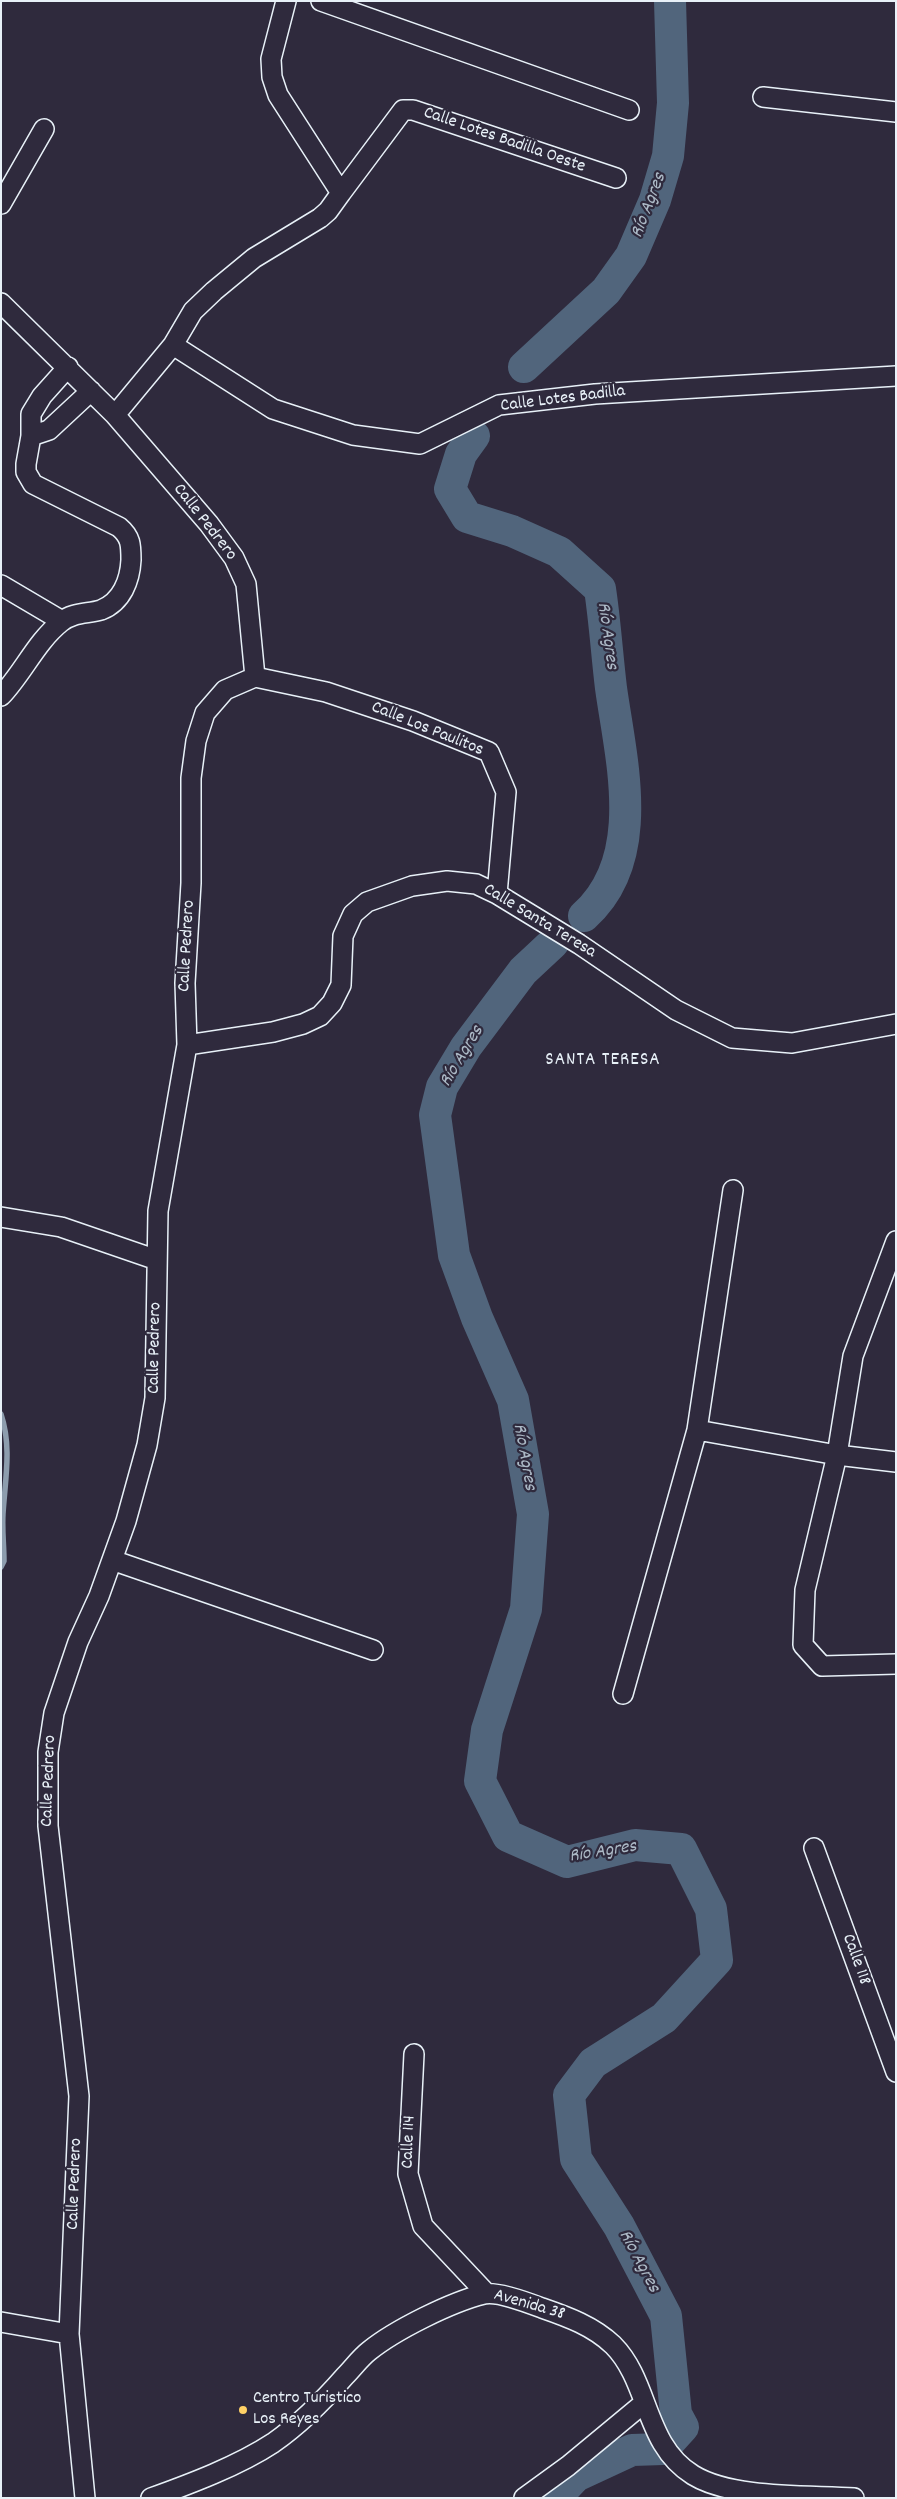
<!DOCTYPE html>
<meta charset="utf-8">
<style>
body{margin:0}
#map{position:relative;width:897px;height:2499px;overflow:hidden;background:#2f2a3d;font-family:Dekko,sans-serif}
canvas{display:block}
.frame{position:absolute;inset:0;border:2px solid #e8f1f8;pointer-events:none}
</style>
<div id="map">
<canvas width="897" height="2499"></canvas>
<div class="frame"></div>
</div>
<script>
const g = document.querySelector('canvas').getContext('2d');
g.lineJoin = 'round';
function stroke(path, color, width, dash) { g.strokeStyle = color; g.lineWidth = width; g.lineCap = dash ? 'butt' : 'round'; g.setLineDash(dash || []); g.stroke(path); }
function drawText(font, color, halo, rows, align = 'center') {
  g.font = font + ' Dekko,sans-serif'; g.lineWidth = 4.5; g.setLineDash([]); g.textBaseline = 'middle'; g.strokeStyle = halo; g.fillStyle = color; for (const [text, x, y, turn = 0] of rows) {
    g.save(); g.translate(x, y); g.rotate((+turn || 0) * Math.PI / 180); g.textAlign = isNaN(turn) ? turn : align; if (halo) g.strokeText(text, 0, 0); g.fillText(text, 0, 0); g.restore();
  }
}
const stream = new Path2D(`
 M1 1414C12 1447 5 1480 3 1514 2 1530 4 1545 4 1561L1 1567`);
const river = new Path2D(`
 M524 367 606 291 631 256 655 200 668 156 673 103 670 1
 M474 436 461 454 450 489 467 517 512 531 559 552 600 589C605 622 607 655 611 688 621 760 648 859 584 916
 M553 943 523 971 466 1047 442 1087 435 1115 454 1255 477 1318 513 1400 533 1514 526 1609 487 1730 480 1781 508 1836 567 1862 635 1845 681 1849 711 1909 717 1960 664 2018 593 2063 569 2095 576 2159 619 2226 666 2316 676 2414 683 2427 663 2449 632 2450 576 2476 555 2498`);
const minor = new Path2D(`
 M321 1 629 110
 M763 97 896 112
 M341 193 403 110H413L616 178
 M1 204 44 129
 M1 303 115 415 209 524 234 558 246 584 255 677
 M173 345 193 311 214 291 254 258 320 218 328 211 341 193 278 95 272 77 271 59 286 1
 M115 415 173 345 273 409 353 435 420 444 499 405 595 394 896 376
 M31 436 49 430 91 391
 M1 585 62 621
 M255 677 326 692 413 721 489 752 506 792 497 894
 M1 696C23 673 36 642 61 622 73 612 88 614 101 610 122 602 130 580 131 560 131 545 131 537 119 527L33 484 26 472V464L31 436V414L42 396 68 367
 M187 1045 273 1032 303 1024 320 1016 332 1003 341 985 343 936 353 914 367 902 412 886 447 881 476 884 497 894 579 944 676 1010 732 1038 792 1043 896 1024
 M1 1217 61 1227 157 1260
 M896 1241 853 1356 837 1455 805 1590 803 1645 822 1666 896 1664
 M697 1430 837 1455 896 1462
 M112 1560 373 1650
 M623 1694 697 1430 733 1190
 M814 1848 896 2072
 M414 2054 408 2174 423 2226 486 2293
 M1 2322 69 2334
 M85 2498 69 2334 79 2096 48 1826V1752L54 1713 78 1642 99 1596 126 1521 147 1445 155 1398 158 1211 187 1045 185 983 191 883V778L196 741 205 713 225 690 255 677
 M151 2498C190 2484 238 2466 273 2443 299 2425 324 2400 345 2376 353 2368 360 2358 369 2351 395 2330 451 2302 484 2294 497 2291 529 2303 542 2308 568 2317 593 2326 613 2345 650 2382 644 2445 693 2475 732 2499 808 2495 854 2498
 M524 2498 568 2466 644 2403`);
const markers = [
 [243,2410,5,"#ffd166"]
];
const streetNames = [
 ["Calle Lotes Badilla Oeste",504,141,19],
 ["Calle Lotes Badilla",563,400,-7],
 ["Calle Pedrero",204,523,52],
 ["Calle Los Paulitos",427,730,22],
 ["Calle Santa Teresa",539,922,31],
 ["Calle Pedrero",188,946,-87],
 ["Calle Pedrero",156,1348,-89],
 ["Calle Pedrero",50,1781,-88],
 ["Calle 118",855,1960,70],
 ["Calle 114",410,2142,-88],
 ["Calle Pedrero",76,2184,-88],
 ["Avenida 38",529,2306,16]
];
const poiNames = [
 ["Centro Turistico",253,2400],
 ["Los Reyes",253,2421]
];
const waterNames = [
 ["Río Agres",650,206,-69],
 ["Río Agres",606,636,82],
 ["Río Agres",463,1057,-59],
 ["Río Agres",523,1457,80],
 ["Río Agres",603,1853,-9],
 ["Río Agres",638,2262,62]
];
const neighbourhoodNames = [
 ["SANTA TERESA",603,1061]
];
stroke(stream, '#8d9dae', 5.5);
stroke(river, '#51657c', 32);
stroke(minor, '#e8f1f8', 22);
stroke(minor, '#2f2a3d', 19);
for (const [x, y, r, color] of markers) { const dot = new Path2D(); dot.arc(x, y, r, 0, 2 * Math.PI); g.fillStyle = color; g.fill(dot); stroke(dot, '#2f2a3d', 2); }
drawText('18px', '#e8f1f8', '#2f2a3d', streetNames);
drawText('18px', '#e8f1f8', '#2f2a3d', poiNames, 'left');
drawText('italic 19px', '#acb9c6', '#2f2a3d', waterNames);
g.letterSpacing = '1px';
drawText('19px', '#e8f1f8', '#2f2a3d', neighbourhoodNames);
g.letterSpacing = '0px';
</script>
